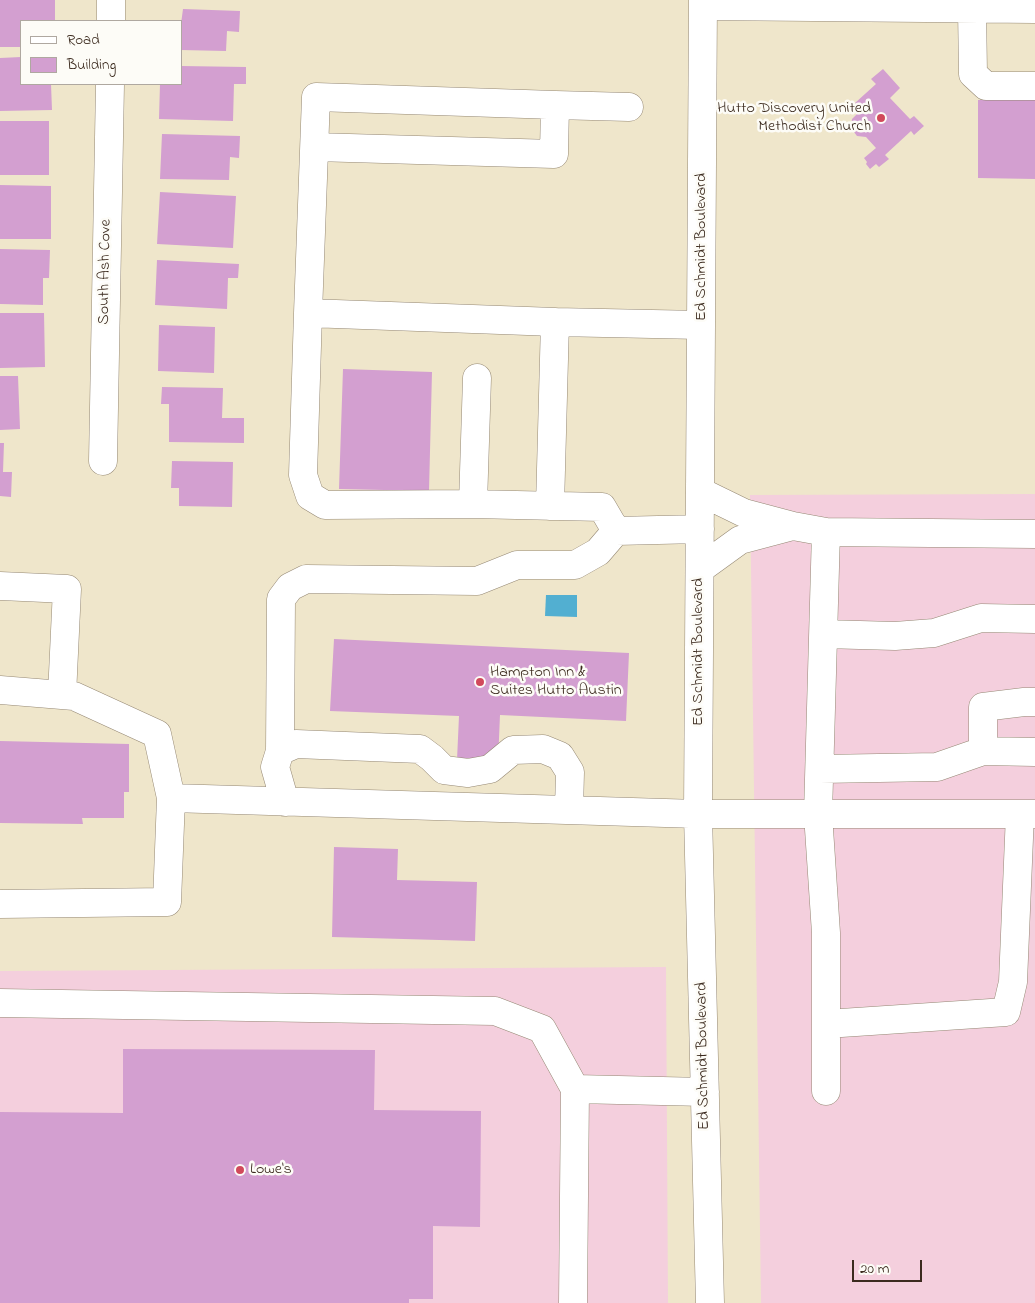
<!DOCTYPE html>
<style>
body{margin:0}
#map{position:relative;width:1035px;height:1303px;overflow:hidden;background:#efe6cb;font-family:"Indie Flower",sans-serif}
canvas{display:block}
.legend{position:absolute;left:20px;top:20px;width:162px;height:65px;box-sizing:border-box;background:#fdfcf7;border:1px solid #afa8a0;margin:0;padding:6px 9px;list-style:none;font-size:15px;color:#3b2a1e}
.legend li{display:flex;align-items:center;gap:10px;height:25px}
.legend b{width:25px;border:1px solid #afa8a0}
.scale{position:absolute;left:852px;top:1260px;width:70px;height:22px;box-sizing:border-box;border:2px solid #3b2a1e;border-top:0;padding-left:6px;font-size:15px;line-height:18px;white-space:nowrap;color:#3b2a1e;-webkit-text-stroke:4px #fdfcf7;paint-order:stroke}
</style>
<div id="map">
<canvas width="1035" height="1303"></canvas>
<ul class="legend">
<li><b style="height:6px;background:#fff"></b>Road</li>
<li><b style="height:14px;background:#d39fd0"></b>Building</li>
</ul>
<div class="scale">20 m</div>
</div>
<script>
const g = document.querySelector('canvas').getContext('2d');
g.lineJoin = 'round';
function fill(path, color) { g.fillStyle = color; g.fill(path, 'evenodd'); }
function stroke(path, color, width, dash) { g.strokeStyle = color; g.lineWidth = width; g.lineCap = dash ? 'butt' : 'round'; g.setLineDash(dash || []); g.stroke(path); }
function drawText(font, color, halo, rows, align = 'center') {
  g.font = font + ' "Indie Flower",sans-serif'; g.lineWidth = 5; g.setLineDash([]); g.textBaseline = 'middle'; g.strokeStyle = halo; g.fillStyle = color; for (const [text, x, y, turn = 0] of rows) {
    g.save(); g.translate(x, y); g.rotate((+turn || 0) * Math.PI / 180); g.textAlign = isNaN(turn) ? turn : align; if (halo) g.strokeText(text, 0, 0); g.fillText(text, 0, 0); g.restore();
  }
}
const built = new Path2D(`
 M1035 494V1303H761L750 495Z
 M666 967 668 1303H0V971Z`);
const water = new Path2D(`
 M546 595H577V617L545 616Z`);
const building = new Path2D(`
 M0 0H55V21H21V47H0Z
 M183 9 240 11 239 32 227 31 226 51 181 50V24Z
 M21 57V84H51L52 110 0 111V58Z
 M181 66 246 67V84H234L233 121 159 119 160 84H181Z
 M883 69 900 88 890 98 910 119 914 116 924 126 914 135 911 131 885 155 889 159 879 167 876 164 870 169 866 164 867 162 864 158 876 148 866 137 857 136 851 128 852 119 861 110 855 103 876 84 871 79Z
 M978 100H1035V179L978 178Z
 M0 121H49V175H0Z
 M162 134 240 136 239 158 230 157 229 180 160 179Z
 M0 185 51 186V239H0Z
 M160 192 236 196 233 248 157 244Z
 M0 249 50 250 49 278H43V305L0 304Z
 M157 260 239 264 238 278H228L227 309 155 305Z
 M0 313H44L45 367 0 368Z
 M159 325 215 327 214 373 158 371Z
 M343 369 432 372 429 491 339 489Z
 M0 376H18L20 429 0 430Z
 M162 387 223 388 222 418H244V443L169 442V404H161Z
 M0 443H4L3 472H12L11 497 0 496Z
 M172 461 233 462 232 507 179 506V488H171Z
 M334 639 629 653 626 721 500 715 498 762 457 760 459 716 330 711Z
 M0 741 129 744V792H124V818H82L83 824 0 823Z
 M334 847 398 849 397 880 477 882 475 941 332 937Z
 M123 1049 375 1050 374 1110 481 1111 480 1227 433 1226V1299H409V1303H0V1112L123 1113Z`);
const minor = new Path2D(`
 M703 0 698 814 710 1303
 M703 6 1035 9
 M972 8 973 74 986 86H1035
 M111 21V0
 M315 147 554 154 555 105
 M308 313 303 475 310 496 325 505 473 504 602 507 616 531
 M555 322 308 313 316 97 555 105 629 107
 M103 461 110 84
 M701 492 744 513 793 526 826 532
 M473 504 477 378
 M550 506 555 322 701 325
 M700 569 740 540 789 527
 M0 586 67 589 62 695
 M824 634 895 636 934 633 981 618 1035 619
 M0 690 74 696 157 734 171 798
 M280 751 281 599 290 587 306 579 477 581 517 565H575L598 552 616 531 700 529
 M983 751V707L1024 702H1035
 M820 769 937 767 983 751 1035 752
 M285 802 275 767 280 751 296 744 420 749 432 758 444 770 468 773 490 769 513 750 543 749 560 756 570 772 569 810
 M0 904 167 902 171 798 698 814H1035
 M0 1003 495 1011 542 1029 575 1089 705 1092
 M826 1024 1006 1012 1013 982 1020 814
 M826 1091V933L818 814 826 532 1035 534
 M573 1303 575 1089`);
const markers = [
 [881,118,5,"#d1495b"],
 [480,682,5,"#d1495b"],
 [240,1170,5,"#d1495b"]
];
const poiNames = [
 ["Hutto Discovery United",871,109,"right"],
 ["Methodist Church",871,127,"right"],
 ["Hampton Inn &",490,673],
 ["Suites Hutto Austin",490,691],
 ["Lowe's",250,1170]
];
const streetNames = [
 ["Ed Schmidt Boulevard",702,247,-90],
 ["South Ash Cove",106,272,-89],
 ["Ed Schmidt Boulevard",699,652,-90],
 ["Ed Schmidt Boulevard",704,1056,-91]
];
fill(built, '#f4cfdd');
fill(water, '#52afd1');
fill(building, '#d39fd0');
stroke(minor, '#958874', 29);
stroke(minor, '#fff', 28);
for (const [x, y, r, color] of markers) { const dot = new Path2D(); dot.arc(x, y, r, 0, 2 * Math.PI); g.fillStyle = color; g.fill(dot); stroke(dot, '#fdfcf7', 2); }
drawText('16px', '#3b2a1e', '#fdfcf7', poiNames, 'left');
drawText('16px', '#3b2a1e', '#fdfcf7', streetNames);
</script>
